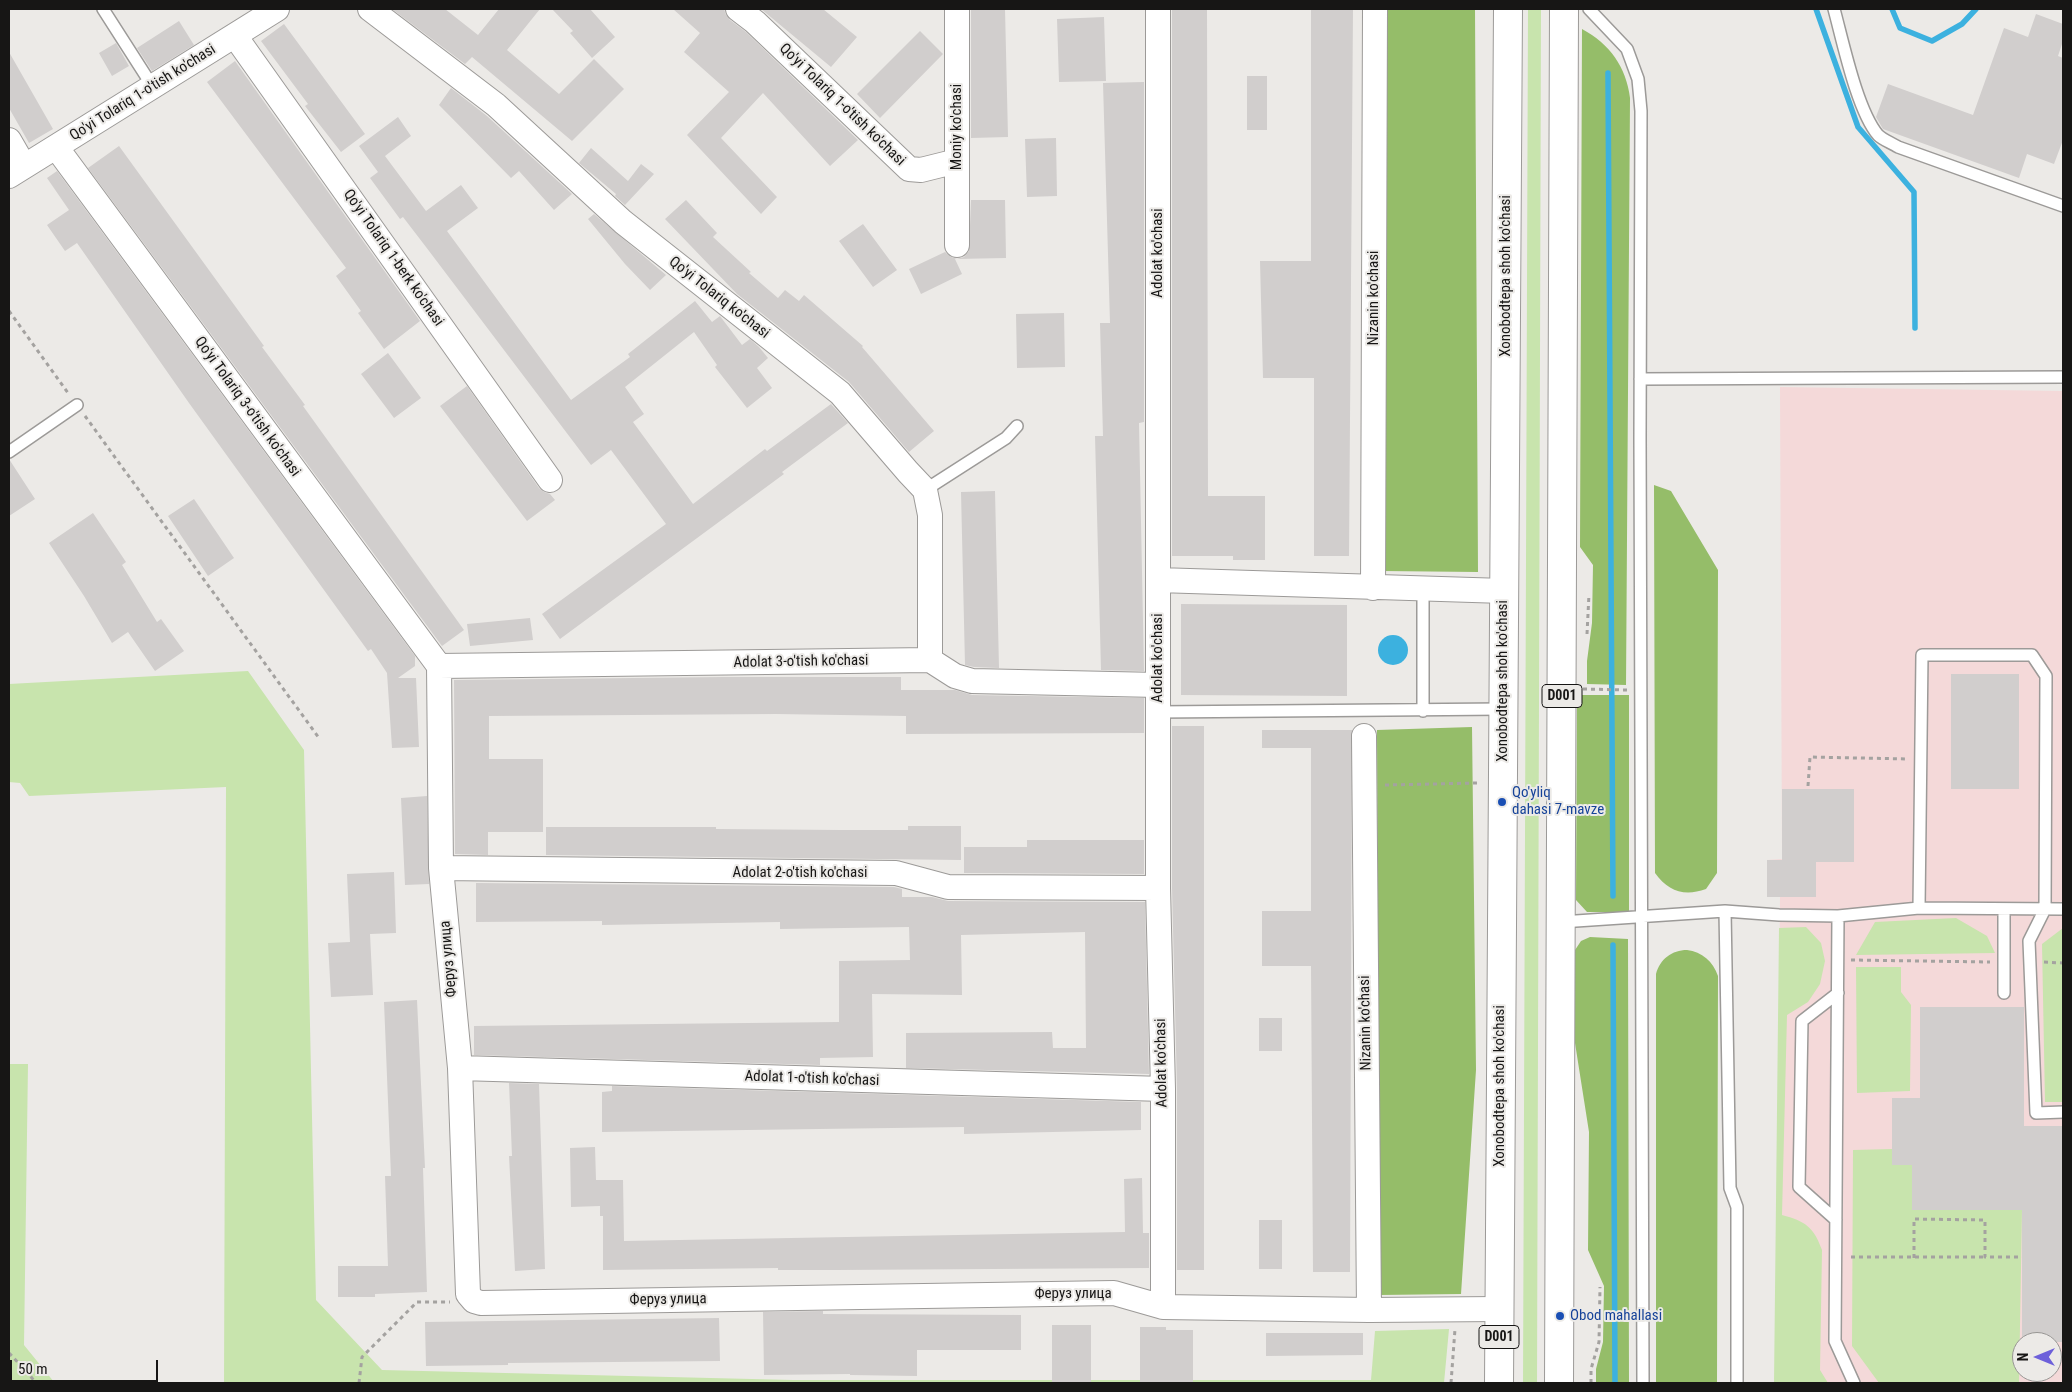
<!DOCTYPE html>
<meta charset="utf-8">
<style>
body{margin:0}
#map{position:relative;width:2072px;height:1392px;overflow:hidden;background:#eceae7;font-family:"Roboto Condensed",sans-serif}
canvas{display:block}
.frame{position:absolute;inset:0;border:10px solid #171615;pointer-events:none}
.north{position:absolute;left:2012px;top:1332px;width:50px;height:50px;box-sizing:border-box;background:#eceae7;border:1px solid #979593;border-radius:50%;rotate:270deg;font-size:14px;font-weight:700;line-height:20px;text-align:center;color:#171615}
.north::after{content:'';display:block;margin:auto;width:18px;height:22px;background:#6d60da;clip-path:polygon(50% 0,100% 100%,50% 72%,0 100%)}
.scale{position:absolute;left:10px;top:1360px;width:148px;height:22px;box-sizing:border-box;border:2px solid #171615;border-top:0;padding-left:6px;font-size:15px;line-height:18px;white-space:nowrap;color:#171615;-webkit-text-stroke:4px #eceae7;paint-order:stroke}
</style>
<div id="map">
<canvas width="2072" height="1392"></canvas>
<div class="frame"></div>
<div class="north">N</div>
<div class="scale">50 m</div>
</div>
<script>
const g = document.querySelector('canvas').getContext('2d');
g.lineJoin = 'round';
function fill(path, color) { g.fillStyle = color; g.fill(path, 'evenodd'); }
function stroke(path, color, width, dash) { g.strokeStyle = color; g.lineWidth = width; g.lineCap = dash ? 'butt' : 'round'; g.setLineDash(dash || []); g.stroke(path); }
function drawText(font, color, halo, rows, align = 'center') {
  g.font = font + ' "Roboto Condensed",sans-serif'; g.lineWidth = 4; g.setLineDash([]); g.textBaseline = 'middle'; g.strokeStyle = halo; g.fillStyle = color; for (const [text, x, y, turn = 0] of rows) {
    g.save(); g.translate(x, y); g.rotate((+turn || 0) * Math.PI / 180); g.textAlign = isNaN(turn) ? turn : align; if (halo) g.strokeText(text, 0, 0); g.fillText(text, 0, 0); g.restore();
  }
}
const industrial = new Path2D(`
 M1780 387 2063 391V1383H1776L1780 897H1767V860L1782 859ZM2022 1342H2052V1372H2022Z`);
const green = new Path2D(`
 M1528 9H1541L1537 1383H1523Z
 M248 671 304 750 316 1300 382 1370 793 1380H1371L1375 1331 1449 1329 1444 1383H224L226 787 29 796 20 783 9 782V684Z
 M1956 918 1987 936 1995 953 1856 955 1875 922Z
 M1806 927 1821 943 1825 961 1820 984 1808 1002 1787 1015 1782 1215C1805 1221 1814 1227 1822 1250L1820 1370 1828 1383H1774L1779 928Z
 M2063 928V1102H2045L2042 944Z
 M1856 967H1901V992L1911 1005 1910 1091 1857 1093Z
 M9 1064H28L24 1345 54 1382 170 1383H9Z
 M1892 1149V1165H1912V1210H2022L2019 1383H1879L1852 1346 1853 1150Z`);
const forest = new Path2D(`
 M1385 9H1475L1478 572 1382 571Z
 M1582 29C1610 44 1626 67 1630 98L1626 685 1587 684V661L1592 623 1593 565 1580 547Z
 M1654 485 1671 491 1718 570 1717 873 1706 889C1684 897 1668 891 1655 873Z
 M1577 695H1629V912H1587L1576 900Z
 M1472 727 1476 1070 1461 1294 1379 1295 1377 730Z
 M1590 937 1628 939 1629 1383H1596V1369L1603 1342 1604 1286 1588 1250 1589 1132 1575 1043V950L1581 941Z
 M1687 950C1702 952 1713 961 1718 976L1717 1383H1656V974C1660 959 1672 950 1687 950Z`);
const water = new Path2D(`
 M1378 650a15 15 0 1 1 30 0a15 15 0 1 1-30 0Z`);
const stream = new Path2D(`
 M1816 9 1858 127 1914 192 1915 328
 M1892 9 1900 28 1932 41 1962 24 1976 9
 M1608 73 1613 896
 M1613 945 1615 1383`);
const building = new Path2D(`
 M392 9H445L478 35 499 9H540L507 50 559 94 594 59 624 89 572 141 472 57 465 64Z
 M552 9H590L615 37 592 58 570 33 573 31Z
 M673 9H724L726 15 730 20 746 32 858 140 830 166 763 93 721 138 777 197 761 214 687 135 729 92 684 52 700 33Z
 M761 9H823L857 37 831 67Z
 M971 9H1005L1008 137 971 138Z
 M1172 9H1207L1208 496H1265V560H1233V556H1172Z
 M1311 9H1353L1349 556H1314V378H1263L1260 261H1311Z
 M2036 14 2063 24V41L2058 56 2063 58V140L2054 164 2027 154 2019 178 1883 129 1876 117 1888 84 1973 115 2004 28 2028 37Z
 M1104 17 1106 81 1059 82 1057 19Z
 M179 21 194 45 152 71 137 48Z
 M284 24 365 134 341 152 305 106 308 104 261 41Z
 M920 31 943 54 880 118 857 94Z
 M116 43 129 66 112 76 99 53Z
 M9 52 53 129 29 143 9 108Z
 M235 61 420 321 384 349 358 313 361 311 336 276 346 268 207 82Z
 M1247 76H1267V130H1247Z
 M1144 82V422L1139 423 1144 671 1101 670 1095 436H1103L1100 323H1110L1103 83Z
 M451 88 487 116 572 194 554 210 519 171 511 178 439 105Z
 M398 117 411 136 385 156 426 211 461 185 478 208 447 231 571 400 630 357 628 354 695 301 712 322 720 316 742 345 750 339 759 347 768 358 757 368 772 388 747 408 715 367 717 365 694 332 625 387 644 414 633 422 693 504 765 449 767 451 831 404 848 423 782 472 784 474 560 639 542 614 666 524 611 450 591 465 426 247 403 217 400 219 370 178 378 172 359 146Z
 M1056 138 1057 196 1027 197 1025 139Z
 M119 146 264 346 262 347 305 405 303 406 464 630 442 646 88 168Z
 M591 148 628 181 641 164 654 174 625 205 615 196 616 194 579 163Z
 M57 171 415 656V666L398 678H416L419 747 392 748 387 673 371 649 368 651 189 403 77 243 65 251 47 225 69 210 47 178Z
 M686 200 717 233 713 237 751 272 749 273 778 298 785 290 799 301 804 295 863 346 862 347 934 431 909 452 849 382 737 294 665 219Z
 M971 200H1005L1006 258 955 259 962 274 921 294 909 269 945 252 951 257 957 259 964 257 969 251Z
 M594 214 666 275 650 290 625 264 588 219Z
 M863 224 897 270 873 287 839 241Z
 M1064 313 1065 367 1017 368 1016 314Z
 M388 353 421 398 394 418 361 374Z
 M467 386 539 488 544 492 550 494 555 500 527 521 440 406Z
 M9 459 35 499 9 516Z
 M995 491 999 668 974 667 965 665 961 492Z
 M194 499 234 558 208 576 168 516Z
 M93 513 126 562 122 565 157 622 161 619 184 651 155 671 128 632 112 643 84 596 49 543Z
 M1181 604 1347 605V696L1181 695Z
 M530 618 533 640 470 646 467 624Z
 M1951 674H2019V789H1951Z
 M723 677H901V690H955L972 695 1144 698V733L906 734V716L776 714 489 716V759H543V832H488V855L455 854 454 680Z
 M1172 726H1204V1270H1177V1089L1172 888Z
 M1262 730H1352L1350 1272H1313L1311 966H1262V911H1311V748H1262Z
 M1782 789H1854V862H1816V897H1767V860H1782Z
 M427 796 429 884 405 885 401 798Z
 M908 826H961V860L546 855V827H716V829L840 830H908Z
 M1027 840H1144V874L964 873V847H1027Z
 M394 872 396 933 370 934 373 995 331 997 328 943 350 942 347 874Z
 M476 883 894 887 902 889V897H932L948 901 1145 902 1149 1074 906 1068V1033L1052 1032 1053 1048H1086L1085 932 961 935 962 995 872 994 873 1057 820 1058V1065L474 1055V1026L839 1022V961L910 960 909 927 780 929V922L602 925V921L476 922Z
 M417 1000 425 1168H423L427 1292 375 1294V1297H338V1266H388L385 1176H391L384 1002Z
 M1920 1007H2024V1126H2063V1342H2022V1210H1912V1165H1892V1098H1920Z
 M1259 1018H1282V1051H1259Z
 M509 1083 539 1084 545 1269 515 1271 509 1156H512Z
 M612 1086 1141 1102V1130L964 1134V1127L602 1132V1092L612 1091Z
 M595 1147 596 1180H623L624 1241 1125 1232 1124 1179 1142 1178 1143 1233H1149V1268L837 1270H778V1268L603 1270V1216H600V1206L571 1207 570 1148Z
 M1259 1220H1282V1269H1259Z
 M823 1311V1314L1021 1315V1350H917V1376L850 1375V1374L764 1375 763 1312Z
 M719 1318 720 1361 508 1363V1365L426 1366 425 1322Z
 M1052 1325H1091V1383H1052Z
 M1140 1327H1166V1330H1193V1383H1140Z
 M1266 1333H1363V1355L1266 1356Z`);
const path = new Path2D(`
 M9 311 68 393
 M85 416 319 738
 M1587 634 1589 594
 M1583 689 1627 690
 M1385 785 1478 783V780
 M1808 786 1810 757 1908 759
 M1851 960 1990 962
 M2044 962 2063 963
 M1851 1257H1985
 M1914 1258V1219L1985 1220V1257H2022
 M9 1353 27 1372 36 1383
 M359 1383 362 1357 417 1302H450
 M1451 1383 1455 1329
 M1591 1383V1369L1599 1342 1600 1287`);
const lane = new Path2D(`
 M103 9 153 87
 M1589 9 1627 49 1638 79 1641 111 1640 438 1643 1383
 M1834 9C1843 42 1857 110 1878 135 1883 140 1892 143 1898 147L2063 206
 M1640 379 2063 377
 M9 452 77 405
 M925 490 1006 438 1017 426
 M1423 589V711
 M1158 712 1503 709
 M1919 908 1922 655H2032L2046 676 2045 909 2029 941 2036 1113 2063 1112
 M2004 909V993
 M1725 911 1730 1188 1737 1207V1383
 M1838 916 1835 1341 1854 1383
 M1561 922 1725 911 1779 915 1838 916 1919 908 2063 909
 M1836 1220 1799 1187 1802 1021 1838 993`);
const street = new Path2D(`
 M370 9 496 105 623 222 840 393 908 472 925 490 930 515V660
 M738 9 755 22 909 169 921 170 957 161
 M957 9V245
 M1158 9V888L1163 1089V1307
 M235 36 550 480
 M9 140 24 166
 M56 147 439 666
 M9 176 277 9
 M1158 580 1504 591
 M1373 588 1375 9
 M439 666 441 868 460 1068 468 1294 474 1301 481 1303 1114 1293 1163 1307 1369 1310 1499 1309
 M439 666 930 660 955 676 972 681 1158 685
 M1364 736 1369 1310
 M441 868 896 873 948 887 1158 888
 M460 1068 1163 1089`);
const highway = new Path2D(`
 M1499 1383 1508 9
 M1559 1383 1564 9`);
const markers = [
 [1502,802,5,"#1a4fb4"],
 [1560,1316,5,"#1a4fb4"]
];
const shields = [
 [1562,696,40],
 [1499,1337,40]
];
const shieldNames = [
 ["D001",1562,696],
 ["D001",1499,1337]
];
const streetNames = [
 ["Qo'yi Tolariq 1-o'tish ko'chasi",143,93,-32],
 ["Qo'yi Tolariq 1-o'tish ko'chasi",842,105,44],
 ["Moniy ko'chasi",957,127,-90],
 ["Adolat ko'chasi",1158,253,-90],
 ["Qo'yi Tolariq 1-berk ko'chasi",393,258,55],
 ["Xonobodtepa shoh ko'chasi",1506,276,-90],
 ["Qo'yi Tolariq ko'chasi",719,298,38],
 ["Nizanin ko'chasi",1374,298,-90],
 ["Qo'yi Tolariq 3-o'tish ko'chasi",247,407,54],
 ["Adolat ko'chasi",1158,658,-90],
 ["Adolat 3-o'tish ko'chasi",801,662,-1],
 ["Xonobodtepa shoh ko'chasi",1503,681,-90],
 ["Adolat 2-o'tish ko'chasi",800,873],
 ["Феруз улица",449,959,-95],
 ["Nizanin ko'chasi",1366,1023,-91],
 ["Adolat ko'chasi",1162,1063,-91],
 ["Adolat 1-o'tish ko'chasi",812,1079,2],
 ["Xonobodtepa shoh ko'chasi",1500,1086,-90],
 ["Феруз улица",1073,1294],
 ["Феруз улица",668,1300,-1]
];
const transitNames = [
 ["Qo'yliq",1512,793],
 ["dahasi 7-mavze",1512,810],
 ["Obod mahallasi",1570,1316]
];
fill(industrial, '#f4d9d9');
fill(green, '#c8e4ad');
fill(forest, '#95bd69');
fill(water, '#3cb1df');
stroke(stream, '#3cb1df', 5.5);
fill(building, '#d1cecd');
stroke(lane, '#9c9a98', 14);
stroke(street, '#9c9a98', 26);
stroke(highway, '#9c9a98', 30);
stroke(path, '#a4a2a0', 3, [4, 4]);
stroke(lane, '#fff', 11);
stroke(street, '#fff', 24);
stroke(highway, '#fff', 28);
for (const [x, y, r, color] of markers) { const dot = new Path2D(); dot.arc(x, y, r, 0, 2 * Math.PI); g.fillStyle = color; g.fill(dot); stroke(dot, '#eceae7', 2); }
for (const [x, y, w] of shields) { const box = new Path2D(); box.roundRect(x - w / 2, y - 11.5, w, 23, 4); g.fillStyle = '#eceae7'; g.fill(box); stroke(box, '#171615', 1); }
drawText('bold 14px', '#171615', null, shieldNames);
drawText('15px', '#171615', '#eceae7', streetNames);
drawText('15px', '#164399', '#eceae7', transitNames, 'left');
</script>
